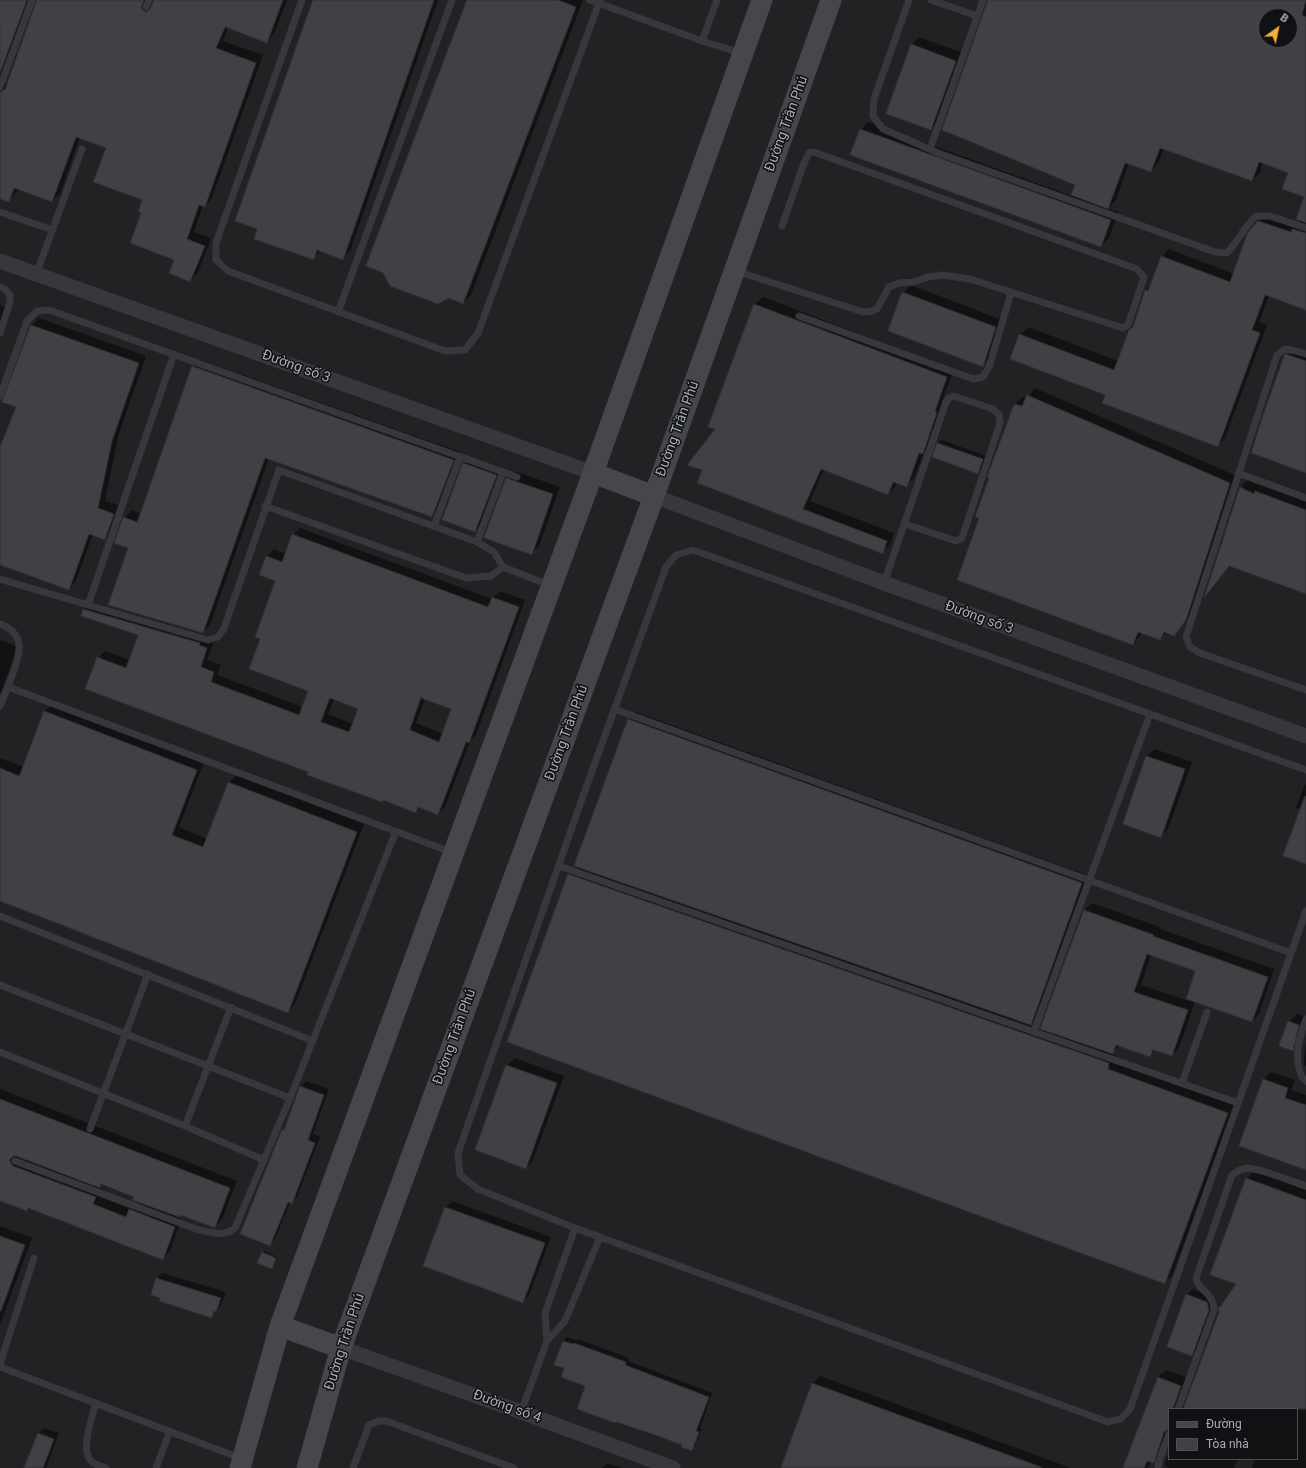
<!DOCTYPE html>
<meta charset="utf-8">
<style>
body{margin:0}
#map{position:relative;width:1306px;height:1468px;overflow:hidden;background:#161618;font-family:Roboto,sans-serif}
canvas{display:block}
.legend{position:absolute;left:1168px;top:1408px;width:130px;height:52px;box-sizing:border-box;background:#111113;border:1px solid #4d4f55;margin:0;padding:5px 7px;list-style:none;font-size:12px;color:#a8adb8}
.legend li{display:flex;align-items:center;gap:8px;height:20px}
.legend b{width:20px;border:1px solid #4d4f55}
.north{position:absolute;left:1258px;top:8px;width:40px;height:40px;box-sizing:border-box;background:#111113;border:1px solid #4d4f55;border-radius:50%;rotate:33deg;font-size:11px;font-weight:700;line-height:16px;text-align:center;color:#a8adb8}
.north::after{content:'';display:block;margin:auto;width:14px;height:18px;background:#f2b134;clip-path:polygon(50% 0,100% 100%,50% 72%,0 100%)}
</style>
<div id="map">
<canvas width="1306" height="1468"></canvas>
<ul class="legend">
<li><b style="height:5px;background:#45474d"></b>Đường</li>
<li><b style="height:11px;background:#404145"></b>Tòa nhà</li>
</ul>
<div class="north">B</div>
</div>
<script>
const g = document.querySelector('canvas').getContext('2d');
g.lineJoin = 'round';
function fill(path, color) { g.fillStyle = color; g.fill(path, 'evenodd'); }
function stroke(path, color, width, dash) { g.strokeStyle = color; g.lineWidth = width; g.lineCap = dash ? 'butt' : 'round'; g.setLineDash(dash || []); g.stroke(path); }
function drawText(font, color, halo, rows, align = 'center') {
  g.font = font + ' Roboto,sans-serif'; g.lineWidth = 3; g.setLineDash([]); g.textBaseline = 'middle'; g.strokeStyle = halo; g.fillStyle = color; for (const [text, x, y, turn = 0] of rows) {
    g.save(); g.translate(x, y); g.rotate((+turn || 0) * Math.PI / 180); g.textAlign = isNaN(turn) ? turn : align; if (halo) g.strokeText(text, 0, 0); g.fillText(text, 0, 0); g.restore();
  }
}
const built = new Path2D(`
 M0 0H1306V1468H0ZM1266 16H1290V40H1266ZM1169 1409H1297V1459H1169Z`);
const shadow = new Path2D(`
 M0 0H31L3 82 7 85 38 0H149V3L153 5 154 0H287L274 34 266 42 228 27 223 41 263 55 212 198 205 206 203 205 194 232 211 238 198 273 190 280 143 213V199L107 147 80 137 60 194 52 201 18 189 16 193 8 201 0 198Z
 M314 0H438L350 251 342 258 321 251 313 258Z
 M468 0H583L471 295 463 303Z
 M988 0H1306V309L1269 296 1259 322 1267 325 1225 438 1218 445 1106 394 1020 335 1028 327 1118 361 1134 327 1146 290 1151 285 1162 257 1169 249 1234 274 1259 222 1266 214 1298 225 1302 220 1305 197 1289 172 1263 162 1260 173 1252 180 1164 148 1158 163 1151 171 1129 163 1116 200 1107 209 1118 212 1109 238 1101 246 861 130 868 122 1072 196 1076 185ZM1266 16H1290V40H1266Z
 M919 37 963 53 939 121 931 129 911 45Z
 M911 285 1002 320 990 358 982 365 903 293Z
 M763 297 954 370 941 403 944 404 930 445 924 452 914 478 906 485 897 482 896 486 888 494 824 469 810 501 894 533 890 545 882 552 698 483 717 429 755 304Z
 M0 305 7 307 0 330Z
 M39 318 146 356 119 433 105 501 121 506 112 531 105 539 93 534 76 581 69 589 0 564V450L17 406 4 402 32 325Z
 M1295 347 1306 351V472L1285 356Z
 M201 360 460 452 439 508 432 515 269 458 210 625 203 632 129 547 124 518 132 510 141 514 193 367Z
 M1035 388 1237 476 1193 612 1174 635 1167 632 1160 639 1142 632 1140 636 1133 644 980 518 993 463 1015 404 1023 397 1027 398Z
 M942 440 986 456 981 469 978 473 934 457 938 443Z
 M470 458 501 469 481 525 475 531 464 464Z
 M514 471 560 487 539 546 531 554 507 479Z
 M1248 480 1262 486 1264 484 1306 499V592L1230 565 1206 594 1240 488Z
 M300 528 492 599 500 591 525 600 476 735 471 739 445 807 438 814 420 807 415 812 309 772 98 658 105 651 130 660 139 635 82 615 84 609 91 602 206 636 205 638 214 641 207 660 221 665 217 675 303 707 309 690 261 638 276 581 267 556 274 549 286 554 293 535ZM334 699 359 708 353 724 328 714ZM425 699 452 709 443 734 416 723Z
 M0 640 18 647 0 694Z
 M53 704 204 762 179 827 207 839 229 782 237 775 364 824 295 1004 288 1011 0 900V758L24 767 45 711Z
 M636 712 1089 876 1038 1017 1029 1025 1041 1030 1084 911 1092 903 1160 927V929L1274 969 1259 1014 1252 1021 1195 1002 1179 1048 1172 1055 1156 1050 1150 1056 1120 1045 1111 1054 1116 1056 1115 1061 1235 1105 1172 1276 1165 1283 569 875 578 866 629 720ZM1151 955 1196 971 1186 1000 1141 985Z
 M1155 749 1192 762 1168 829 1161 836 1124 824 1147 756Z
 M1306 784V863L1301 810 1296 808 1304 786Z
 M1297 1014 1306 1017 1300 1042 1293 1049 1289 1022Z
 M1306 1040V1066H1305L1304 1061Z
 M515 1058 564 1076 533 1160 526 1168 477 1150 507 1065Z
 M1271 1072 1295 1080 1291 1090 1306 1095V1169L1240 1145 1264 1079Z
 M306 1081 329 1089 313 1134 320 1137 297 1197 291 1202H290L275 1239 269 1245 283 1130 286 1127 301 1087Z
 M0 1089 237 1181 222 1219 215 1227 181 1214 177 1217 182 1219 170 1251 162 1259 30 1207 27 1210 0 1200ZM103 1183 135 1196 139 1201 131 1209 100 1197 103 1189 98 1188Z
 M1254 1171 1306 1190V1468H1252L1255 1460 1254 1459H1297V1409H1169V1431L1161 1455 1153 1462 1151 1461 1148 1468H1124L1158 1377 1166 1370 1188 1378 1180 1402 1184 1408 1220 1312 1219 1306 1226 1300 1238 1283 1247 1179Z
 M452 1201 551 1237 529 1295 523 1302 446 1207Z
 M0 1226 32 1238 0 1325Z
 M264 1251 277 1257 272 1268 262 1253Z
 M162 1273 226 1292 221 1305 211 1317 152 1294 157 1278Z
 M1192 1289 1212 1296 1214 1303 1197 1349 1192 1355 1187 1295Z
 M567 1337 577 1341 578 1339 629 1358 628 1361 712 1393 700 1428H702L695 1446 691 1450 586 1385 565 1368 563 1341Z
 M820 1376 1071 1468H782L813 1383Z
 M44 1428 59 1433 46 1468H25L38 1433Z
 M1169 1453V1459H1238L1234 1468H1169L1164 1466Z
 M607 1463 622 1468H602Z`);
const building = new Path2D(`
 M0 0H27L0 73Z
 M37 0H144L141 8 144 11 146 12 150 9 154 0H283L267 43 225 27 216 48 256 63 205 207 199 205 187 239 205 246 190 282 169 273 174 260 130 243 141 213 138 212 142 200 93 182 106 148 76 137 52 202 14 188 9 202 0 199V92L5 89Z
 M313 0H434L343 260 317 250 314 260 254 239 257 229 235 221Z
 M467 0H558L576 7 463 304 449 298 438 304 390 286 383 273 366 266Z
 M988 0H1306L1302 15 1306 17V223L1296 219 1304 197 1282 189 1288 173 1259 162 1252 181 1160 148 1151 172 1125 163 1108 209 1071 195 1075 185 942 130ZM1266 16H1290V40H1266Z
 M911 44 956 61 931 130 886 114Z
 M860 129 1111 220 1101 247 850 155Z
 M1258 221 1291 232 1292 229 1306 233V310L1265 295 1252 330 1260 333 1218 447 1102 403 1105 395 1010 359 1019 334 1114 370 1129 330 1133 327 1145 290 1148 291 1161 256 1230 282 1247 234Z
 M902 292 996 327 983 367 888 331Z
 M754 304 947 377 935 411 937 412 923 454 919 453 907 487 893 482 888 495 821 469 803 509 887 541 883 554 697 483 702 470 687 465 715 429 708 427Z
 M31 325 139 363 112 441 98 508 114 514 105 540 89 534 69 590 0 565V447L16 407 2 402Z
 M1286 354 1306 361V473L1251 453 1263 415 1284 356Z
 M192 366 454 460 432 517 265 458 203 633 108 605 128 548 114 543 123 517 137 522Z
 M1027 395 1230 483 1186 620 1174 636 1164 632 1160 640 1138 632 1133 645 957 580 979 518 975 517 989 478 987 477 1014 404 1022 406Z
 M937 443 983 459 978 474 932 457Z
 M463 463 497 475 475 532 442 520Z
 M506 478 553 494 532 555 484 538Z
 M1240 487 1254 494 1255 491 1306 510V594L1229 566 1204 598Z
 M292 534 488 607 492 597 519 607 469 743 466 742 438 815 418 807 416 813 383 800 382 802 307 775 308 772 85 689 97 657 126 668 138 635 81 616 83 609 200 643 199 645 207 648 201 667 214 672 211 682 299 715 308 691 249 669 260 639 255 637 275 581 259 575 266 556 282 562ZM330 698 358 709 349 732 321 722ZM421 698 451 709 439 742 410 730Z
 M44 711 197 770 172 835 203 847 228 782 357 832 288 1013 0 901V768L19 776Z
 M628 719 1082 883 1031 1025 574 866Z
 M1146 756 1185 769 1161 838 1123 824Z
 M1305 796 1306 797V864L1283 856Z
 M568 874 1109 1063 1108 1069 1228 1113 1165 1284 507 1042Z
 M1084 910 1154 935 1153 936 1268 977 1252 1022 1186 999 1195 971 1147 954 1134 992 1188 1010 1172 1056 1153 1050 1150 1057 1116 1045 1113 1054 1040 1029Z
 M1288 1021 1299 1025 1293 1051 1279 1046Z
 M506 1065 557 1083 526 1169 475 1150Z
 M1263 1079 1288 1088 1285 1098 1306 1105V1170L1239 1146Z
 M300 1086 324 1095 308 1140 315 1143 292 1204 288 1202 270 1246 240 1234 282 1129 284 1130Z
 M0 1099 230 1188 215 1228 180 1215 179 1217 132 1200 134 1197 101 1184 100 1188 16 1156H14L10 1159V1162L13 1166 96 1197 93 1204 126 1217 129 1209 175 1227 163 1260 28 1208 27 1211 0 1201Z
 M1246 1178 1306 1200V1409H1183L1219 1312 1218 1306 1220 1307 1236 1284 1210 1275Z
 M445 1207 545 1243 523 1303 423 1266Z
 M0 1236 25 1245 1 1311H0Z
 M262 1252 276 1258 272 1269 257 1263Z
 M156 1278 221 1298 216 1312 214 1311 212 1318 159 1301 160 1298 151 1295Z
 M1186 1294 1207 1302 1209 1310 1192 1356 1167 1347Z
 M563 1341 573 1344 574 1343 626 1362 625 1365 709 1397 696 1431 699 1432 692 1451 681 1447 682 1445 661 1437 616 1422 615 1423 577 1409 585 1386 561 1377 564 1368 554 1365Z
 M1158 1377 1181 1386 1173 1409H1169V1429L1164 1432 1154 1463 1147 1461 1144 1468H1123Z
 M812 1383 1041 1467V1468H781Z
 M38 1433 54 1439 43 1468H24Z`);
const lane = new Path2D(`
 M302 0 216 243V260L228 271 445 351 465 350 478 333 600 0
 M590 0 702 41 741 53
 M909 0 874 99 873 116 883 129 941 154 1215 252 1227 253C1238 241 1244 227 1256 216H1270L1306 228
 M931 0 977 16
 M146 7 149 0
 M702 41 717 0
 M0 87 32 0
 M930 149 983 0
 M0 212 53 230
 M736 271 863 312 872 311 877 309 889 287 899 283 914 282 928 277 942 275 970 279 1123 328 1128 325 1144 277 1137 269 814 152 809 153 804 163 782 226
 M36 275 82 149
 M0 287 5 289 10 295V302L0 333
 M338 312 452 0
 M799 316 973 379 983 377 989 367 1011 293
 M1306 354 1296 351 1285 349 1277 355 1186 637 1190 647 1200 653 1306 690
 M0 396 27 321 37 311 49 310 517 477
 M1238 473 1306 498
 M265 506 466 578 491 576 503 567 549 585
 M434 526 460 457
 M477 542 503 472
 M0 579 208 640 218 637 224 628 279 470 477 542 494 552 503 567
 M884 583 946 402 949 398 954 396 993 409 999 415 1000 423 962 538 956 541 905 524
 M88 605 174 354
 M0 624C32 636 16 663 8 687
 M0 706 8 687 451 852
 M614 709 1291 953
 M1306 770 693 550 676 555 666 567 583 796 458 1153 460 1175 478 1189 575 1228 1108 1422 1121 1419 1130 1409 1306 911
 M559 866 1238 1103
 M0 916 313 1041
 M0 985 290 1098
 M1306 1019C1300 1036 1295 1051 1299 1068 1301 1074 1301 1078 1306 1081
 M1034 1031 1150 714
 M0 1052 185 1126 264 1160
 M1182 1083 1207 1012
 M185 1126 231 1007
 M90 1129 148 974
 M15 1161 196 1229C210 1232 223 1238 235 1228L290 1098 396 831
 M547 1341 565 1321 600 1237
 M0 1364 34 1258
 M0 1367 240 1458
 M96 1403C92 1418 80 1449 91 1461 95 1465 101 1466 106 1468
 M1178 1409 1214 1310C1213 1291 1197 1290 1196 1278L1232 1175C1236 1172 1240 1169 1246 1168 1261 1168 1290 1181 1306 1186
 M521 1412 547 1341 545 1313 575 1228
 M156 1468 170 1431
 M353 1468 369 1425 378 1421H386L514 1468
 M1158 1468 1159 1461 1169 1434`);
const street = new Path2D(`
 M0 261 593 473
 M654 496 884 583 1306 736
 M341 1348 521 1412 673 1468`);
const secondary = new Path2D(`
 M593 473 654 496
 M280 1326 341 1348
 M240 1468 280 1326 593 473 762 0
 M307 1468 341 1348 654 496 831 0`);
const streetNames = [
 ["Đường Trần Phú",787,124,-70],
 ["Đường số 3",296,367,20],
 ["Đường Trần Phú",678,429,-70],
 ["Đường số 3",979,618,20],
 ["Đường Trần Phú",567,733,-70],
 ["Đường Trần Phú",455,1037,-70],
 ["Đường Trần Phú",345,1342,-72],
 ["Đường số 4",507,1407,20]
];
fill(built, '#222225');
fill(shadow, '#0007');
fill(building, '#404145');
stroke(building, '#303034', 1);
stroke(lane, '#37383d', 7);
stroke(street, '#37383d', 15);
stroke(secondary, '#45474d', 21);
drawText('14px', '#a8adb8', '#111113', streetNames);
</script>
